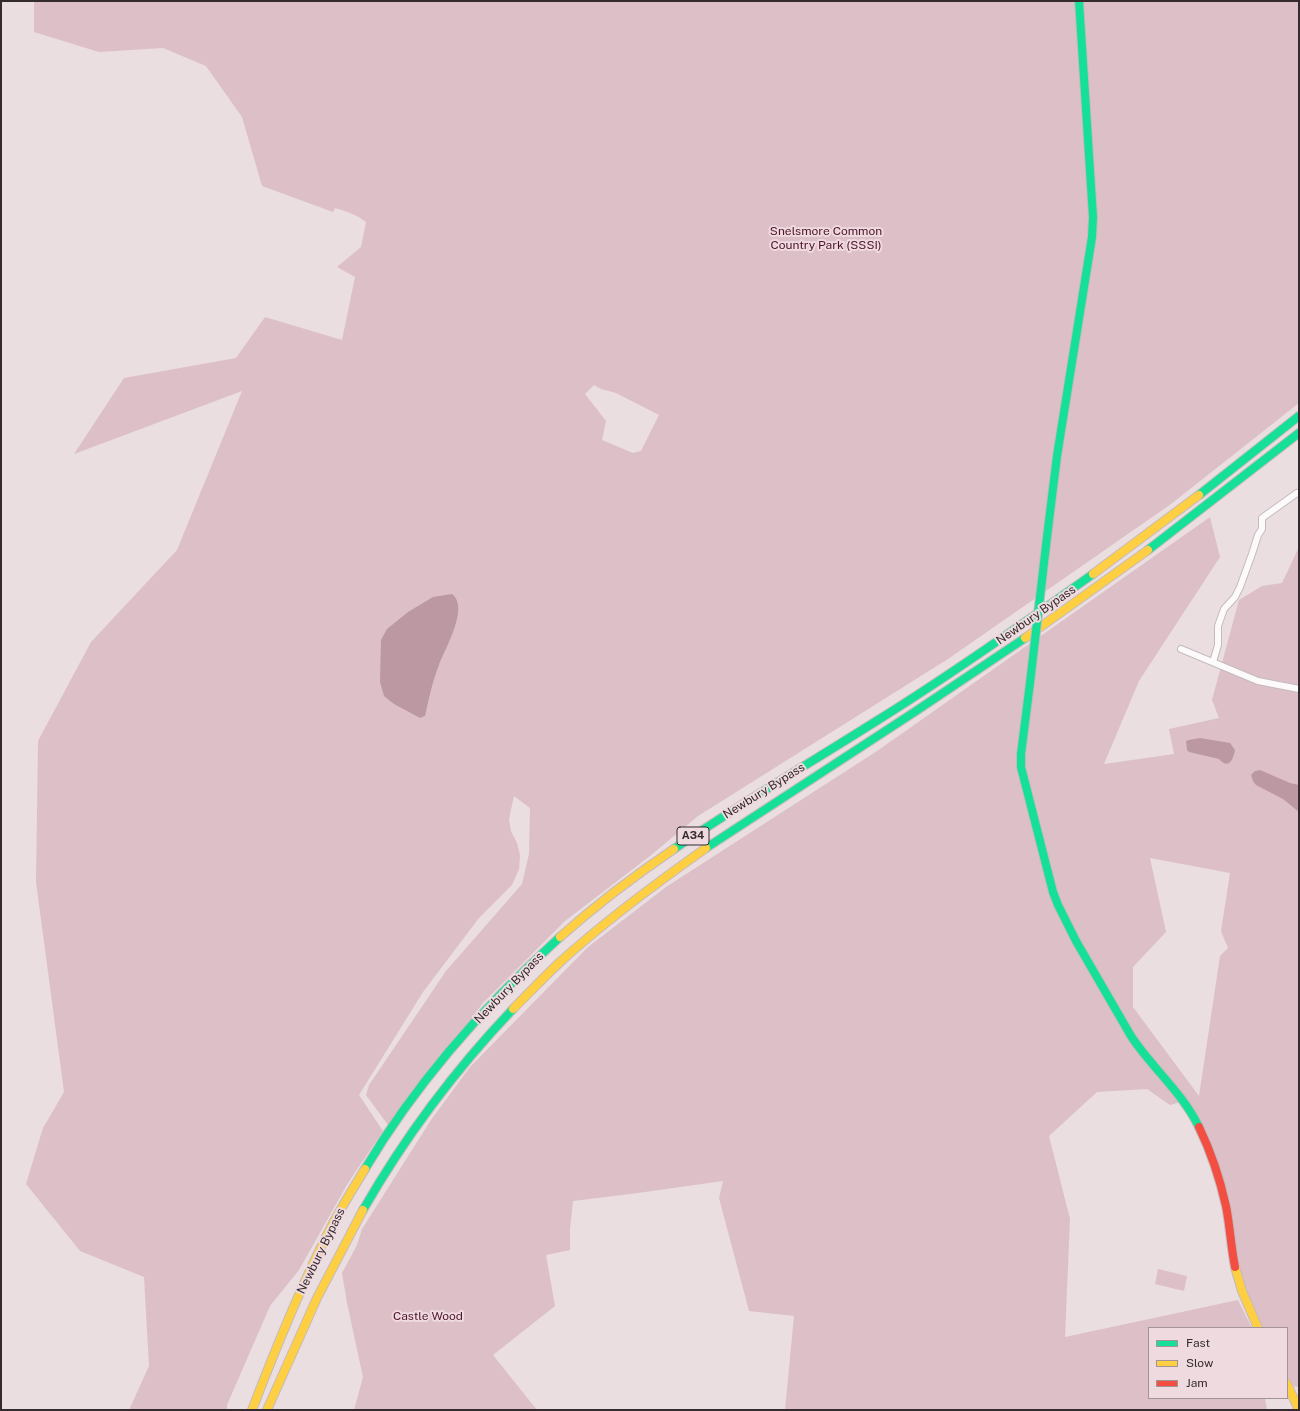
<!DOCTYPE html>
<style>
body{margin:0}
#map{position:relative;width:1300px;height:1411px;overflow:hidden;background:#eadee1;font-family:"Public Sans",sans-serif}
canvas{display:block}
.frame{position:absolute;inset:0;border:2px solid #332b2d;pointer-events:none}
.legend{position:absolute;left:1148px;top:1327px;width:140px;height:72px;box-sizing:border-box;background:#eedadf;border:1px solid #a39498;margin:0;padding:5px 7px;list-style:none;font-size:12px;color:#332b2d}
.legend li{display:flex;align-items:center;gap:8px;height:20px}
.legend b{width:20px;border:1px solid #a39498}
</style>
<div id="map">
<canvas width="1300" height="1411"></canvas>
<div class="frame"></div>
<ul class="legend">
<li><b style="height:5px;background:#16e098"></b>Fast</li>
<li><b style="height:5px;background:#ffcf43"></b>Slow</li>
<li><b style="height:5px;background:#f24e42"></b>Jam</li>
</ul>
</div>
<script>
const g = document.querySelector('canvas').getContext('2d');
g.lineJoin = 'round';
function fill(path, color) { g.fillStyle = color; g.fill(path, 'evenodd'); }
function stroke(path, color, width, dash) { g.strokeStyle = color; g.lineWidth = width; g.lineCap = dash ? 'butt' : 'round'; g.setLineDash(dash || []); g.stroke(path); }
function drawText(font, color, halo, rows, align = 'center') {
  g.font = font + ' "Public Sans",sans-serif'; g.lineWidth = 4; g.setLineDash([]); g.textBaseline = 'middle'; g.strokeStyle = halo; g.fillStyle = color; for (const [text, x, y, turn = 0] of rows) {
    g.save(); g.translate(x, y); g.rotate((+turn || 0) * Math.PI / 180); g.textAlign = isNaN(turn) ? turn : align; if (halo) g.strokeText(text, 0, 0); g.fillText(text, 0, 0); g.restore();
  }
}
const green = new Path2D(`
 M34 1H1299V403L1171 504 948 659 698 816 650 856 565 921 483 1003 388 1125 366 1095 369 1085 446 971 522 884 529 854 530 808 514 796 509 819 511 831 517 843 520 855 519 869 512 885 479 918 423 992 359 1095 383 1131 348 1183 299 1270 270 1306 227 1405V1410H129L149 1366 144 1277 80 1251 26 1184 43 1128 64 1092 36 882 38 741 91 642 177 550 242 391 74 454 124 378 236 358 265 317 342 340 355 277 337 267 361 247 366 222C357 215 346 211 335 208L333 212 262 186 242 117 206 66 163 48 99 52 34 32ZM594 385 601 389 616 393 659 415 641 451 633 453 602 440 606 421 585 394Z
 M1210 517 1220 557 1139 681 1104 764 1174 754 1169 729 1219 718 1212 700 1239 600 1262 586 1282 583 1299 547V1387L1290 1386 1287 1384V1328H1261L1244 1297 1220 1183 1184 1101 1170 1105 1147 1089 1097 1092 1049 1136 1070 1219 1065 1337 1238 1300 1252 1328H1149V1398H1265L1267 1410H785L794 1316 749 1311 719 1198 723 1181 638 1193 573 1201 570 1229V1250L546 1255 555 1306 493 1355 537 1410H354L363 1377 347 1303 342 1273 357 1245 362 1229 431 1120 470 1067 588 947 666 887 877 751ZM1150 858 1230 873 1221 931 1228 948 1220 956 1199 1096 1133 1007V967L1166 932Z
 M1158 1269 1187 1276 1184 1291 1155 1284Z`);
const water = new Path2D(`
 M452 594C470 607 444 651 439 665 432 682 429 699 425 716L420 718 394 704 384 696 380 682 381 640 387 629 408 612 433 597Z
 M1200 738 1230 743 1235 750C1233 760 1229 770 1219 759L1189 752 1187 750 1186 741 1189 740Z
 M1260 770 1290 783 1299 785V812L1283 799 1256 785 1253 781 1251 775 1255 771Z`);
const street = new Path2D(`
 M1181 649 1258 681 1299 689
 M1213 662 1218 645V626L1224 609 1235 597 1240 587 1252 554 1258 535 1262 529V518L1297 493`);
const fast = new Path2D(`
 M1199 495 1299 416
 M1047 537 1057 456 1092 237 1093 217 1079 1
 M1148 550 1299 433
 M1030 683 1021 754V767L1053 892 1058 905 1076 941 1131 1036C1152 1068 1182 1092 1199 1127
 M706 848 916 711 1025 638
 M674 849C740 804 810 763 878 720 952 674 1023 624 1093 574
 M365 1169C416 1083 486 1004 560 937
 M363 1210C406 1135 454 1071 513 1009`);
const slow = new Path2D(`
 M1093 574 1199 495
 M1025 638 1148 550
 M560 937C596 905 634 876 674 849
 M513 1009C528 994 543 978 559 963 605 921 655 884 706 848
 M1235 1267 1242 1291 1258 1328
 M1287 1384 1299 1410
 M252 1410C275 1350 299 1290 328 1233 339 1211 352 1190 365 1169
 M267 1410 317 1298 363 1210`);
const jam = new Path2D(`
 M1199 1127C1211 1152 1220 1179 1226 1206 1230 1226 1231 1247 1235 1267`);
const fastBridge = new Path2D(`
 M1030 683 1047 537`);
const shields = [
 [693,836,32]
];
const shieldNames = [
 ["A34",693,836]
];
const parkNames = [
 ["Snelsmore Common",826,231],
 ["Country Park (SSSI)",826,245],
 ["Castle Wood",428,1316]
];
const streetNames = [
 ["Newbury Bypass",1036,615,-35],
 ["Newbury Bypass",764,791,-32],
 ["Newbury Bypass",509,988,-46],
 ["Newbury Bypass",321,1251,-64]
];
fill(green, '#ddbfc7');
fill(water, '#bc98a3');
stroke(street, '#c4bbbd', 8);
stroke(fast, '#c4bbbd', 10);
stroke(slow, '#c4bbbd', 10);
stroke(jam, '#c4bbbd', 10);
stroke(street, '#fcfafa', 6);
stroke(fast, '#16e098', 8);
stroke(slow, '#ffcf43', 8);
stroke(jam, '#f24e42', 8);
stroke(fastBridge, '#c4bbbd', 10, []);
stroke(fastBridge, '#16e098', 8);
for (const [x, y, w] of shields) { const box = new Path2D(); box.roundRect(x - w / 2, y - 9, w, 18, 3); g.fillStyle = '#eedadf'; g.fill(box); stroke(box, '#332b2d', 1); }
drawText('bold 11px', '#332b2d', null, shieldNames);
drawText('12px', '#4f142c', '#eedadf', parkNames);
drawText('12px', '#332b2d', '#eedadf', streetNames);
</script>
